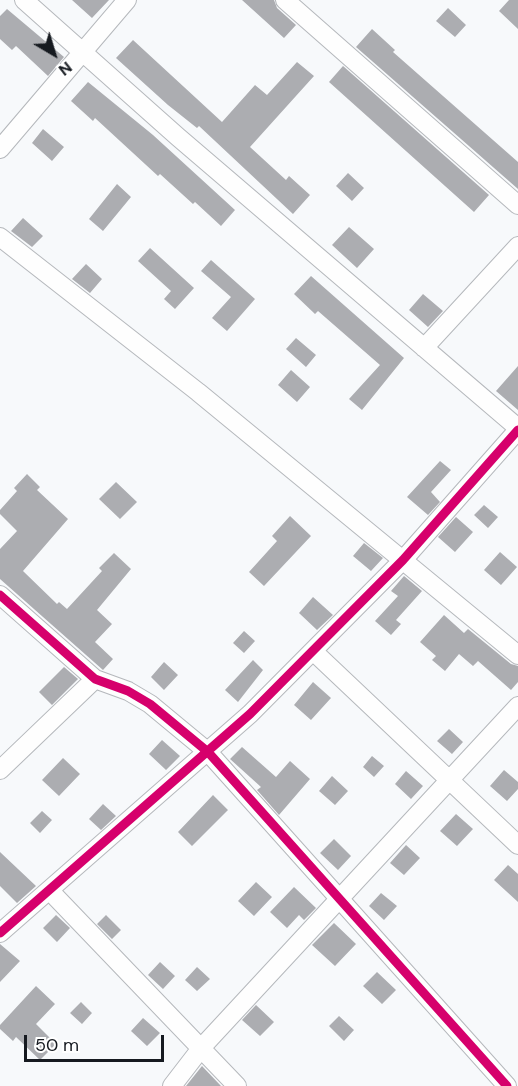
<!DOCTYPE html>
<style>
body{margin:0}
#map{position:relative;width:518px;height:1086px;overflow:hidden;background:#f7f9fb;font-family:"DM Sans",sans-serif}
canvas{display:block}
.north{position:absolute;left:24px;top:24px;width:60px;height:60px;-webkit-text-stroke:4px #fff;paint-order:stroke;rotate:142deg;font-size:16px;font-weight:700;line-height:24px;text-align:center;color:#161a20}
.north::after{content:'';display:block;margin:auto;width:21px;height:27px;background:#161a20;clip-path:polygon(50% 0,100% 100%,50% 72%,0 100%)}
.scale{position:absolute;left:24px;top:1035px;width:140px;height:27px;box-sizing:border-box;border:3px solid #161a20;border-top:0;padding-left:8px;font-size:18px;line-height:21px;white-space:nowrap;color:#161a20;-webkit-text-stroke:4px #fff;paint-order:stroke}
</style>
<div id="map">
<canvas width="518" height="1086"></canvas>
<div class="north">N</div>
<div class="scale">50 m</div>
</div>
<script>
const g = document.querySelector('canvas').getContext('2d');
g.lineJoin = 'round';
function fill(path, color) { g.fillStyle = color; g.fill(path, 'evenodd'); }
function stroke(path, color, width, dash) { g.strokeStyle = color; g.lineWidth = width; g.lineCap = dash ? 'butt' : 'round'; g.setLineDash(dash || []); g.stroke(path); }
const building = new Path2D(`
 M72 0H109L92 18Z
 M242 0H274L277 8 296 25 284 38Z
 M509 0H518V29L499 11Z
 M448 8 466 25 455 37 436 21Z
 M7 9 64 57 48 76 16 46 12 50 0 39V16Z
 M372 29 395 50 393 52 518 162V189L356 47Z
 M133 40 222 122 255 85 267 95 297 62 314 76 250 147 286 180 289 176 310 195 293 214 199 126 197 128 168 105 116 58Z
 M343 66 489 195 474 212 329 82Z
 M88 82 153 135 235 210 221 226 195 202 193 204 160 174 158 176 95 118 93 121 71 101Z
 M43 129 64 147 52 161 32 143Z
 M348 173 364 188 352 201 336 186Z
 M117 184 131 197 103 231 89 219Z
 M23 218 43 236 32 247 11 231Z
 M349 227 374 249 357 268 332 245Z
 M150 248 194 288 175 309 164 299 171 291 138 261Z
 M211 260 255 299 227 331 212 318 231 297 201 271Z
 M86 264 102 279 90 293 72 279Z
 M311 276 404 358 362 410 349 399 380 365 318 311 315 314 294 294Z
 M423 294 443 311 428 327 409 310Z
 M296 338 316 355 306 367 286 349Z
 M518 366V410L496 391Z
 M291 370 310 387 297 402 278 385Z
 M440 461 451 470 431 492 440 502 428 515 407 497Z
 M27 474 40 487 37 490 68 519 23 571 57 604 59 602 67 609 102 571 99 568 114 553 131 569 97 610 112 624 95 642 113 659 103 670 0 579V549L17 531 0 514V510L17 491 14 488Z
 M116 482 137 502 120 519 99 499Z
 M484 505 498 517 488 528 474 515Z
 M290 516 311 536 264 586 249 572 277 541 272 536Z
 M456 517 473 532 455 552 438 537Z
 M364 543 383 558 371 571 353 556Z
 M500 552 517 567 501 585 484 570Z
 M404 576 422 591 396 620 401 624 391 635 375 621 398 596 391 591Z
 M313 597 333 615 317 630 299 613Z
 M444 615 464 633 468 629 511 664 518 666V682L511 690 478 661 473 666 459 654 445 671 432 660 436 656 420 642Z
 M244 631 255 641 244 653 233 643Z
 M253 660 263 670 238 702 225 690Z
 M164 662 178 675 164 690 151 677Z
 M64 667 78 679 52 705 39 692Z
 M313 682 331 698 311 720 294 705Z
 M449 729 463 742 452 754 437 741Z
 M162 740 180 756 166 770 149 754Z
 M242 747 276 777 290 761 310 779 279 815 257 790 261 787 230 759Z
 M372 756 384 766 374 777 363 767Z
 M63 758 80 774 59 796 42 780Z
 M504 770 518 782V789L507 801 490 786Z
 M406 771 423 786 411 799 395 784Z
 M332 776 348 791 335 805 319 791Z
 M213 795 228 810 192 846 178 832Z
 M103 804 116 816 101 830 89 819Z
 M42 811 52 820 40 833 30 823Z
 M456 814 473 829 457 846 440 831Z
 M334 839 351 856 338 870 320 853Z
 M406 845 420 858 404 875 390 863Z
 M0 852 36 886 17 903 0 886Z
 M508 865 518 874V902L494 880Z
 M256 882 272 897 254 916 238 901Z
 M294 887 316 908 304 920 299 915 287 928 270 912Z
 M381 893 397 906 384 920 369 906Z
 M56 915 70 928 57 942 43 928Z
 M106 915 121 930 112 939 97 924Z
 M334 923 356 944 335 966 312 945Z
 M0 944 20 961 0 982Z
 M160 962 175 976 163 989 148 975Z
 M197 967 210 979 197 991 185 980Z
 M377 972 396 990 382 1004 363 986Z
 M36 986 55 1004 36 1024 56 1044 40 1060 16 1037 13 1041 0 1029V1025Z
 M81 1002 92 1013 82 1024 70 1013Z
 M256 1005 274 1022 260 1036 242 1020Z
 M339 1016 354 1030 344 1041 329 1026Z
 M143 1018 160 1033 147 1046 131 1031Z
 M202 1066 221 1086H186Z`);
const street = new Path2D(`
 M24 0 178 137 518 428
 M285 0 518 205
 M0 149 127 0
 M0 237 198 392 518 655
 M424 348 518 246
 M0 595 95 679 128 691 150 704 208 752 507 1086
 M313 651 518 845
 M0 770 95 679
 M50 891 237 1086
 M0 933 250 714 403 560 518 430
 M172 1086 202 1047 518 706`);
const cycleway = new Path2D(`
 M0 595 95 679 128 691 150 704 208 752 507 1086
 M0 933 250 714 403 560 518 430`);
fill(building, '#acadb1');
stroke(street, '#b5b8bc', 20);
stroke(street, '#fefefe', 18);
stroke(cycleway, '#d6006c', 9);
</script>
